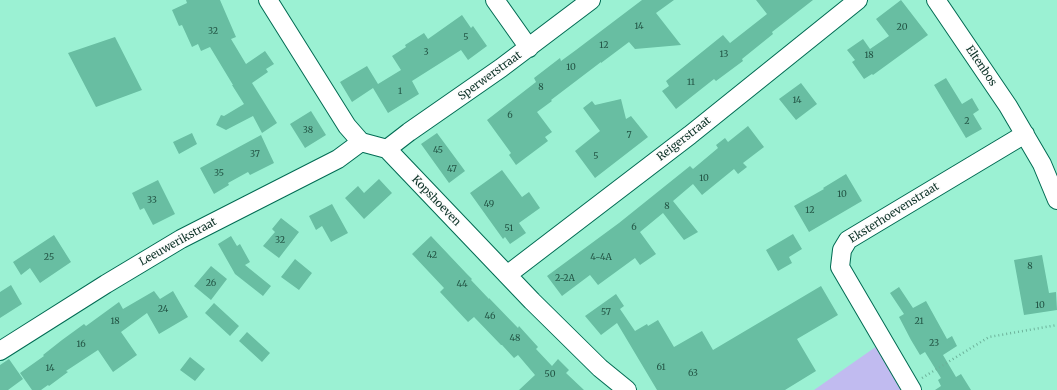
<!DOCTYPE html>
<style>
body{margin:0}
canvas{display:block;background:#9bf1d3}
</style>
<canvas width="1057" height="390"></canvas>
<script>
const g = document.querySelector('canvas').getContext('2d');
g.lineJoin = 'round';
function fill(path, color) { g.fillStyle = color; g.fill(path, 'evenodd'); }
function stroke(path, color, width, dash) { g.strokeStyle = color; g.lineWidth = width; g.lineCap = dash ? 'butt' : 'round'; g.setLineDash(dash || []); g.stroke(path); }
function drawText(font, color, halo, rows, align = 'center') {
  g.font = font + ' Merriweather,serif'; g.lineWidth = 3.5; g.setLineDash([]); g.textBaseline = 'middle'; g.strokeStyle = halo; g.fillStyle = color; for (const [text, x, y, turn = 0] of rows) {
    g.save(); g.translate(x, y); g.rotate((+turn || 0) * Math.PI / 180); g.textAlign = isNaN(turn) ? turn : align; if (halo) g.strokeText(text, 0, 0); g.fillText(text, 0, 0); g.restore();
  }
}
const green = new Path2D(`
 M877 346 903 390H814Z`);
const building = new Path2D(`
 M186 0H220L236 37 231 39 246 64 265 51 274 64 266 69 268 72 252 83 277 123 262 133 253 116 226 130 216 125 221 115 224 116 244 104 232 85H233L210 47 201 51 198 44 192 47 182 25 179 26 172 10 187 3Z
 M642 0H674L656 13 681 45 635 49 629 42 601 63V62L551 100 552 101 537 112 552 132 545 137 548 141 516 165 509 155 511 153 487 120 536 82 534 78 560 58 561 61 576 50Z
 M756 0H813L772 32 773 34 742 59 743 61 716 81 714 79 676 109 662 91 669 86 666 81 723 35 730 43 767 14Z
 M901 0 928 35 873 75 872 74 864 79 852 62 855 60 847 50 863 39 870 49 889 36 876 19Z
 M462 15 471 28 473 26 487 46 468 60 461 50 412 81 419 94 388 113 373 88 352 102 340 82 367 66 378 84 401 70 392 56 406 47 405 45 424 33 428 39Z
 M115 37 142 90 96 107 68 53Z
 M946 78 962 104 972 98 979 110 973 114 982 129 966 138 934 85Z
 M801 83 817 104 796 120 779 99Z
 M621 99 626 119 631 116 648 137 595 178 575 151 600 131 583 108 592 101 595 105Z
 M311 111 326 135 305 148 290 124Z
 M748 126 764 147 743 163 747 167 738 174 734 169 702 195 693 184 673 201 698 232 684 240 663 213 640 232 656 254 640 265 635 258 598 285 590 275 562 296 547 276 619 223 690 166 693 169 718 148 716 145 725 138 728 142Z
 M192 133 197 144 179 154 173 142Z
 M437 133 465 171 449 183 421 144Z
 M261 135 274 163 250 175 248 172 228 183 229 185 214 194 200 168Z
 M502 170 522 197 529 192 540 208 519 223 526 233 510 244 505 237 503 239 470 193Z
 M846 174 862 201 809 232 794 206 824 189 823 188Z
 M379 179 392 193 364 219 345 198 358 186 364 193Z
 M158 180 175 214 153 225 144 208 140 210 132 193Z
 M332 204 348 233 331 242 322 226 316 230 309 216Z
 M281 218 299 232 279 258 263 246 275 232 272 229Z
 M793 234 802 249 789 257 792 263 778 271 766 250Z
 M54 235 71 262 40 283 30 268 21 275 13 262Z
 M231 236 237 246 240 244 250 262 245 265 271 286 263 296 235 274 218 244Z
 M431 236 466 273 472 279 471 280 489 299V298L518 328 519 326 538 347 536 349 552 366 558 359 569 370 566 373 584 390H519L535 375 518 355 514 358 502 345H501L474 317 468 322 440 292 444 288 412 254Z
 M1042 255 1049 293 1056 292 1057 310 1024 315 1014 260Z
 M295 259 312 273 299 290 281 277Z
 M211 266 227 279 211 300 194 286Z
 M11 285 22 304 0 318V292Z
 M821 286 838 315 797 339 816 371 785 390H657L617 323 601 335 585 316 616 294 624 306 620 309 635 331 647 324 648 326 658 320 674 347 702 331 713 350Z
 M899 287 913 308 926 301 947 339 952 336 957 346 943 355 956 377 961 374 971 390H935L941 386 938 380 941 378 925 352 920 355 911 340 899 317 904 314 890 293Z
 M154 291 160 299 173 291 188 317 159 334 147 313 121 332 137 355 113 372 98 350 66 371 68 372 49 386 48 385 41 390H32L20 373 44 356 43 355 62 340 84 324 86 326 119 302 123 309Z
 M214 303 239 326 230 336 205 313Z
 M247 332 270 353 262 362 239 341Z
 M190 357 205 369 195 381 180 370Z
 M9 359 23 379 8 390H0V365Z`);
const path = new Path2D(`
 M922 378 989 337 1057 325`);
const street = new Path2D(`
 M268 0 347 126 361 142 387 149 532 301 600 368 627 390
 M495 0 529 48
 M936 0 1008 106 1042 164 1057 200
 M387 149 409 132 501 68 591 0
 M507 275 690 135 858 0
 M0 351 106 284 181 239 338 159 361 142
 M912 390 840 267 842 250 848 240 1025 134`);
const numberNames = [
 ["14",639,26],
 ["20",902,27],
 ["32",213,31],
 ["5",466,37],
 ["12",604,45],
 ["3",426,52],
 ["13",724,54],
 ["18",869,55],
 ["10",571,67],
 ["11",691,82],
 ["8",541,87],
 ["1",400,91],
 ["14",797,100],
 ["6",510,115],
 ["2",967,121],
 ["38",308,130],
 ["7",629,135],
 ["45",438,150],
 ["37",255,154],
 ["5",596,156],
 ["47",452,169],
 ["35",219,173],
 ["10",704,178],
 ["10",842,194],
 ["33",152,200],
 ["49",489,204],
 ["8",667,206],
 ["12",810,210],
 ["6",634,227],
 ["51",509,228],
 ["32",280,240],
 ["42",432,255],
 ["25",49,257],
 ["4-4A",601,257],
 ["8",1030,266],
 ["2-2A",565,278],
 ["26",211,283],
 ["44",462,284],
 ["10",1040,305],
 ["24",163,309],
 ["57",606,312],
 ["46",490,316],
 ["18",115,321],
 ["21",919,321],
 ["48",515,338],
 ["23",934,343],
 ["16",81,344],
 ["61",661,367],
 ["14",50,368],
 ["63",693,373],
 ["50",550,374]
];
const streetNames = [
 ["Eltenbos",981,66,56],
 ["Sperwerstraat",490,76,-36],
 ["Reigerstraat",684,139,-38],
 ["Kopshoeven",436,201,46],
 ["Eksterhoevenstraat",894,213,-32],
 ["Leeuwerikstraat",178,242,-29]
];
fill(green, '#c1bbf0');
fill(building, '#68bea2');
stroke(street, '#006b53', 20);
stroke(path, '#6db39b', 2.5, [1, 3]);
stroke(street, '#fff', 18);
drawText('9px', '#245646', null, numberNames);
drawText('11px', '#0e3328', '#fdfdfd', streetNames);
</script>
